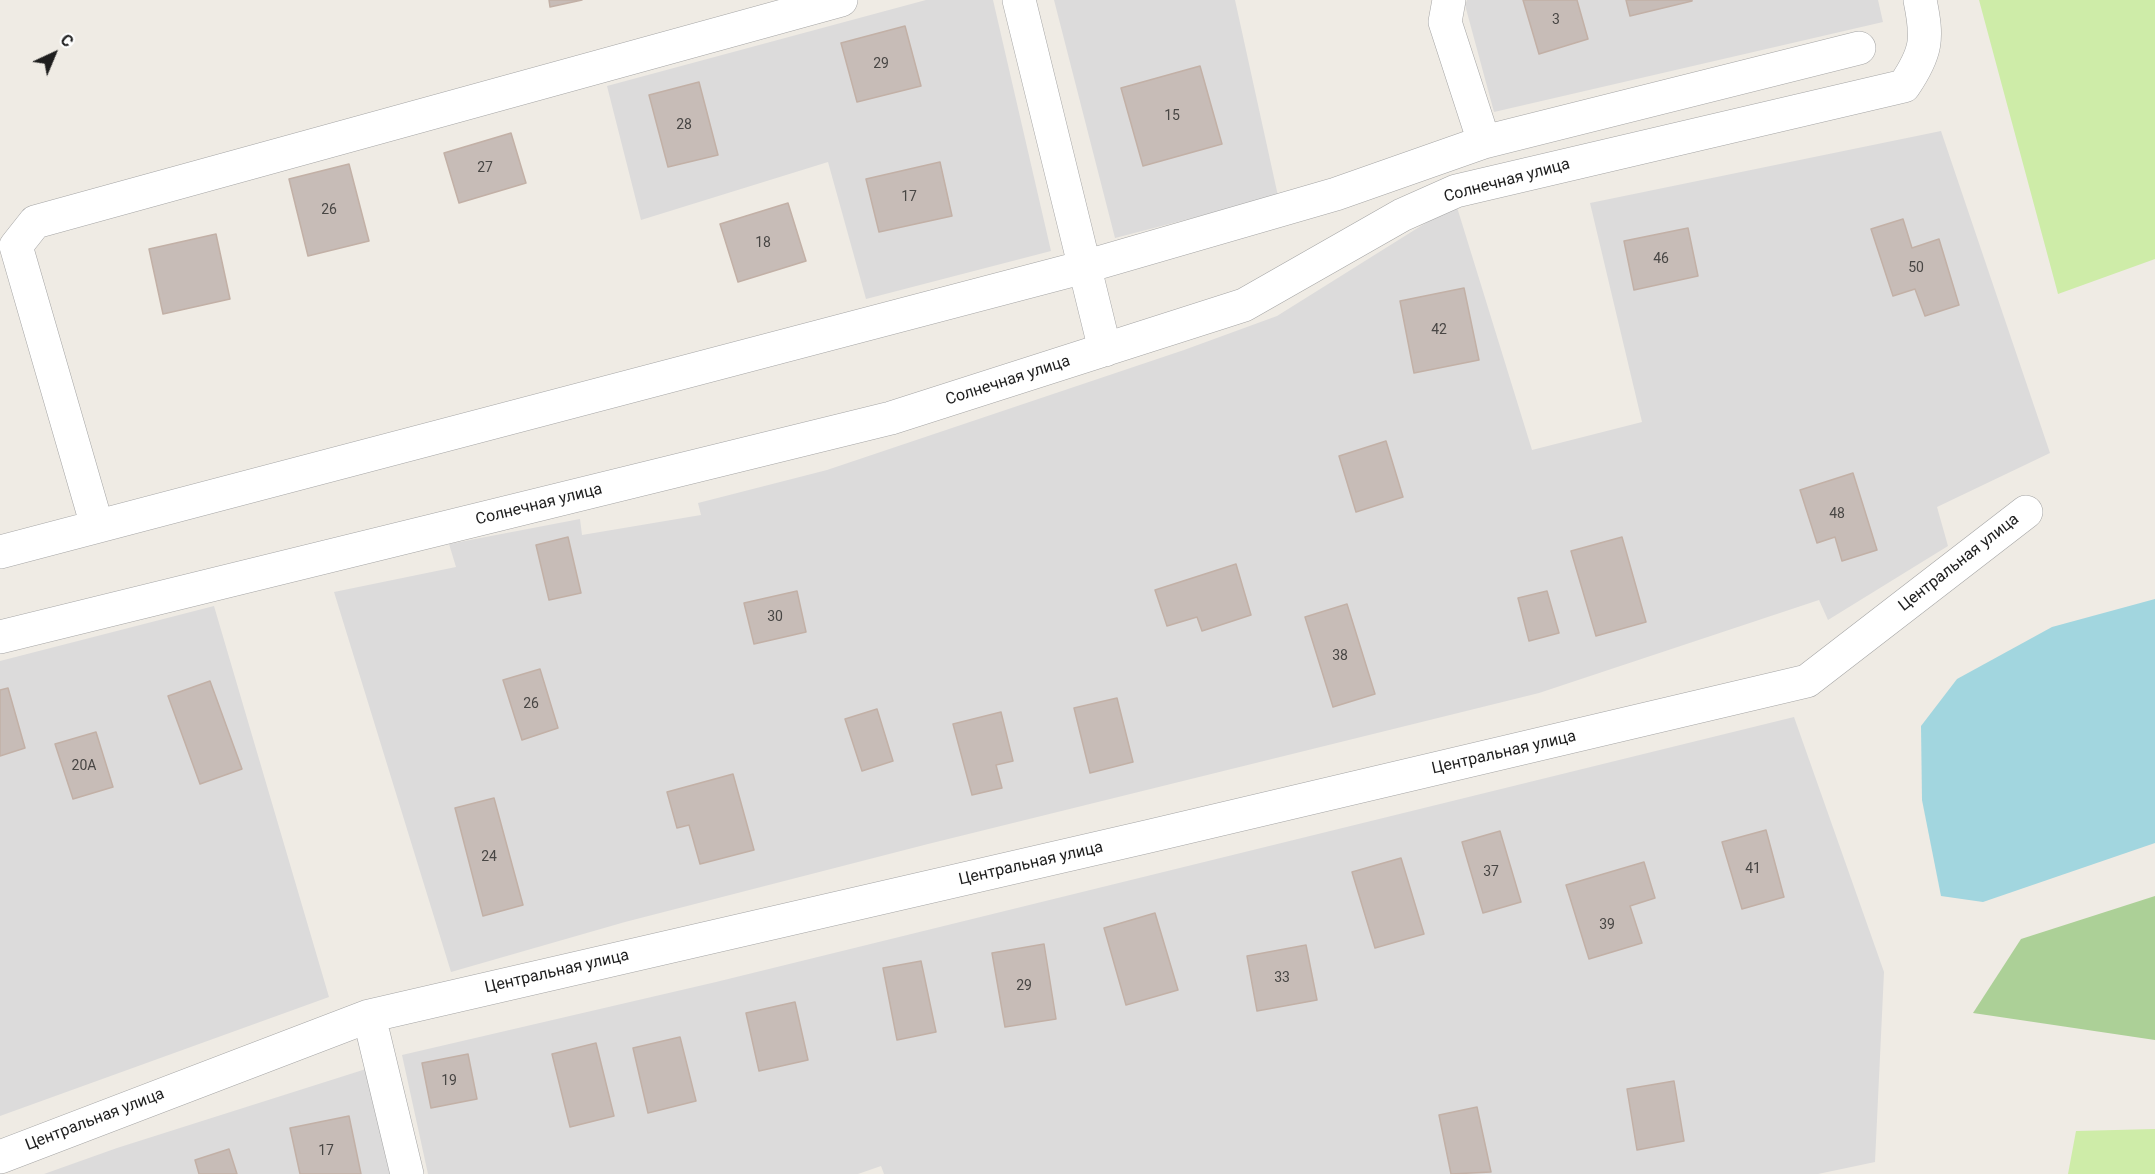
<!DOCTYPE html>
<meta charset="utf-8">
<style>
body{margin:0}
#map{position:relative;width:2155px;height:1174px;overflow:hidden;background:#efebe4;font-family:Roboto,sans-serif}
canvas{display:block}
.north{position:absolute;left:24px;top:24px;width:60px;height:60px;-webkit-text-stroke:4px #fff;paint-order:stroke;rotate:44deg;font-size:16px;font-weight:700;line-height:24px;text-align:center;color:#1e1e1e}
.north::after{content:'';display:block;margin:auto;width:21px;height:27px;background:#1e1e1e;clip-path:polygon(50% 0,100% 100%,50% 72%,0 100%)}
</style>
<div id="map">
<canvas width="2155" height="1174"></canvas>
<div class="north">С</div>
</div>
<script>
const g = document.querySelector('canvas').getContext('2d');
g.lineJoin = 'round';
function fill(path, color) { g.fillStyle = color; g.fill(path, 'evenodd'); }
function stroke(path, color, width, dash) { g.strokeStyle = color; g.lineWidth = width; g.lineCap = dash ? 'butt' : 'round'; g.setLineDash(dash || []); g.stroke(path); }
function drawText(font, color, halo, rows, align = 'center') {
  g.font = font + ' Roboto,sans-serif'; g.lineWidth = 4.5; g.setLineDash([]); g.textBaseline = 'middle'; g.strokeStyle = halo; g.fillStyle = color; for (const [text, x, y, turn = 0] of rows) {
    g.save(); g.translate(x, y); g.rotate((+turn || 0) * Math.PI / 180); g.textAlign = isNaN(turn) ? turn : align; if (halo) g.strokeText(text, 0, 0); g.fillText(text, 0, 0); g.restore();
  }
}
const residential = new Path2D(`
 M926 0H993L1051 251 866 299 828 162 641 220 607 86Z
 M1054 0H1235L1278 196 1115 238Z
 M1467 0H1878L1883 22 1494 112 1465 5Z
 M1941 131 2050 453 1937 507 1948 546 1828 620 1819 600 1539 693 928 844 625 922 451 972 334 592 456 567 449 544 580 519 582 535 701 515 698 503 827 470 1184 350 1277 316 1456 204 1532 450 1642 422 1590 203Z
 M214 606 329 997 0 1116V661Z
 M1794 717 1884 972 1875 1162 1818 1174H884L881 1166 858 1174H428L402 1055 716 982Z
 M366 1069 390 1174H44L117 1148Z`);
const grass = new Path2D(`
 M1979 0H2155V259L2058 294Z
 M2155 1129V1174H2068L2076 1131Z`);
const forest = new Path2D(`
 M2155 896V1040L1973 1013 2021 939Z`);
const water = new Path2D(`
 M2155 599V843L1983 902 1941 896 1922 800 1921 726 1957 679 2052 627Z`);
const building = new Path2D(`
 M549 0H582L550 7Z
 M1523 0H1577L1588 39 1539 54Z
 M1626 0H1692V1L1630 16Z
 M905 26 921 86 857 102 841 43Z
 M1200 66 1222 144 1143 166 1121 88Z
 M699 82 718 155 668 167 649 95Z
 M511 133 526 183 459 203 444 153Z
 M940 162 952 216 879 232 866 179Z
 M349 164 369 241 308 256 289 179Z
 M788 203 806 261 738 282 720 224Z
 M1903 219 1912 248 1939 239 1959 305 1925 316 1915 289 1893 296 1871 229Z
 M1688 228 1698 276 1634 290 1624 241Z
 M216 234 230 299 163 314 149 249Z
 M1464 288 1479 360 1414 373 1400 301Z
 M1386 441 1403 497 1356 512 1339 456Z
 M1853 473 1877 550 1842 561 1835 537 1817 543 1800 490Z
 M568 537 581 593 549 600 536 545Z
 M1622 537 1646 622 1596 636 1571 551Z
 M1236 564 1251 615 1202 631 1197 617 1167 626 1155 590Z
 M797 591 806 632 754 644 744 603Z
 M1547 591 1559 633 1529 641 1518 598Z
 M1347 604 1375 694 1333 707 1305 617Z
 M540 669 558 728 522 740 503 680Z
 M210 681 242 769 200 784 168 696Z
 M8 688 25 748 0 756V690Z
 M1117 698 1133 762 1090 773 1074 708Z
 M877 709 893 761 862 771 845 719Z
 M1001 712 1013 761 996 765 1002 788 972 795 953 724Z
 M96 732 113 787 73 799 55 744Z
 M733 774 754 850 700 864 689 825 677 828 667 792Z
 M494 798 523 905 483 916 455 808Z
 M1766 830 1784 897 1742 909 1722 842Z
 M1500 831 1521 902 1483 913 1462 842Z
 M1401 858 1424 934 1375 948 1352 872Z
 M1644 862 1655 898 1630 906 1642 943 1589 959 1566 885Z
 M1155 913 1178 990 1126 1005 1104 928Z
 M1044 944 1056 1019 1005 1027 992 953Z
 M1306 945 1317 1000 1257 1011 1247 956Z
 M921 961 936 1032 897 1040 883 968Z
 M795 1002 808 1060 759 1071 746 1013Z
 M680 1037 696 1101 648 1113 633 1048Z
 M596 1043 614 1116 570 1127 552 1054Z
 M468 1054 477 1099 431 1108 422 1063Z
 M1674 1081 1684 1141 1637 1150 1627 1089Z
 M1477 1107 1491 1172 1451 1174 1439 1115Z
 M349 1116 361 1174H300L290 1128Z
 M229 1149 237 1174H199L195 1160Z`);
const minor = new Path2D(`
 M1019 0 1105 350
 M1449 0 1445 22 1484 142
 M97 526 16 246 35 222 841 0
 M0 552 1084 267 1336 194 1484 142 1859 48
 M0 637 891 418 1244 305 1402 215 1456 191 1904 86C1927 52 1928 39 1920 0
 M369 1016 407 1174
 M0 1157 369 1016 1150 836 1807 681 2026 512`);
const numberNames = [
 ["3",1556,20],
 ["29",881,64],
 ["15",1172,116],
 ["28",684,125],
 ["27",485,168],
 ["17",909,197],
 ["26",329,210],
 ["18",763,243],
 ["46",1661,259],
 ["50",1916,268],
 ["42",1439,330],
 ["48",1837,514],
 ["30",775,617],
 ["38",1340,656],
 ["26",531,704],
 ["20А",84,766],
 ["24",489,857],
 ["41",1753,869],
 ["37",1491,872],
 ["39",1607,925],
 ["33",1282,978],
 ["29",1024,986],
 ["19",449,1081],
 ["17",326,1151]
];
const streetNames = [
 ["Солнечная улица",1507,181,-15],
 ["Солнечная улица",1008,381,-18],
 ["Солнечная улица",539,505,-14],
 ["Центральная улица",1959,563,-38],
 ["Центральная улица",1504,753,-13],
 ["Центральная улица",1031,864,-13],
 ["Центральная улица",557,972,-13],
 ["Центральная улица",95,1120,-21]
];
fill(residential, '#dcdbdb');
fill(grass, '#ceeca8');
fill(forest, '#acd097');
fill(water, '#a2d6df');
fill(building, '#c7bcb7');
stroke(building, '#c2b0a6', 1.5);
stroke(minor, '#a5a5a5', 34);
stroke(minor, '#fff', 33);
drawText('14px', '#484644', null, numberNames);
drawText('16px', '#1e1e1e', '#fff', streetNames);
</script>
